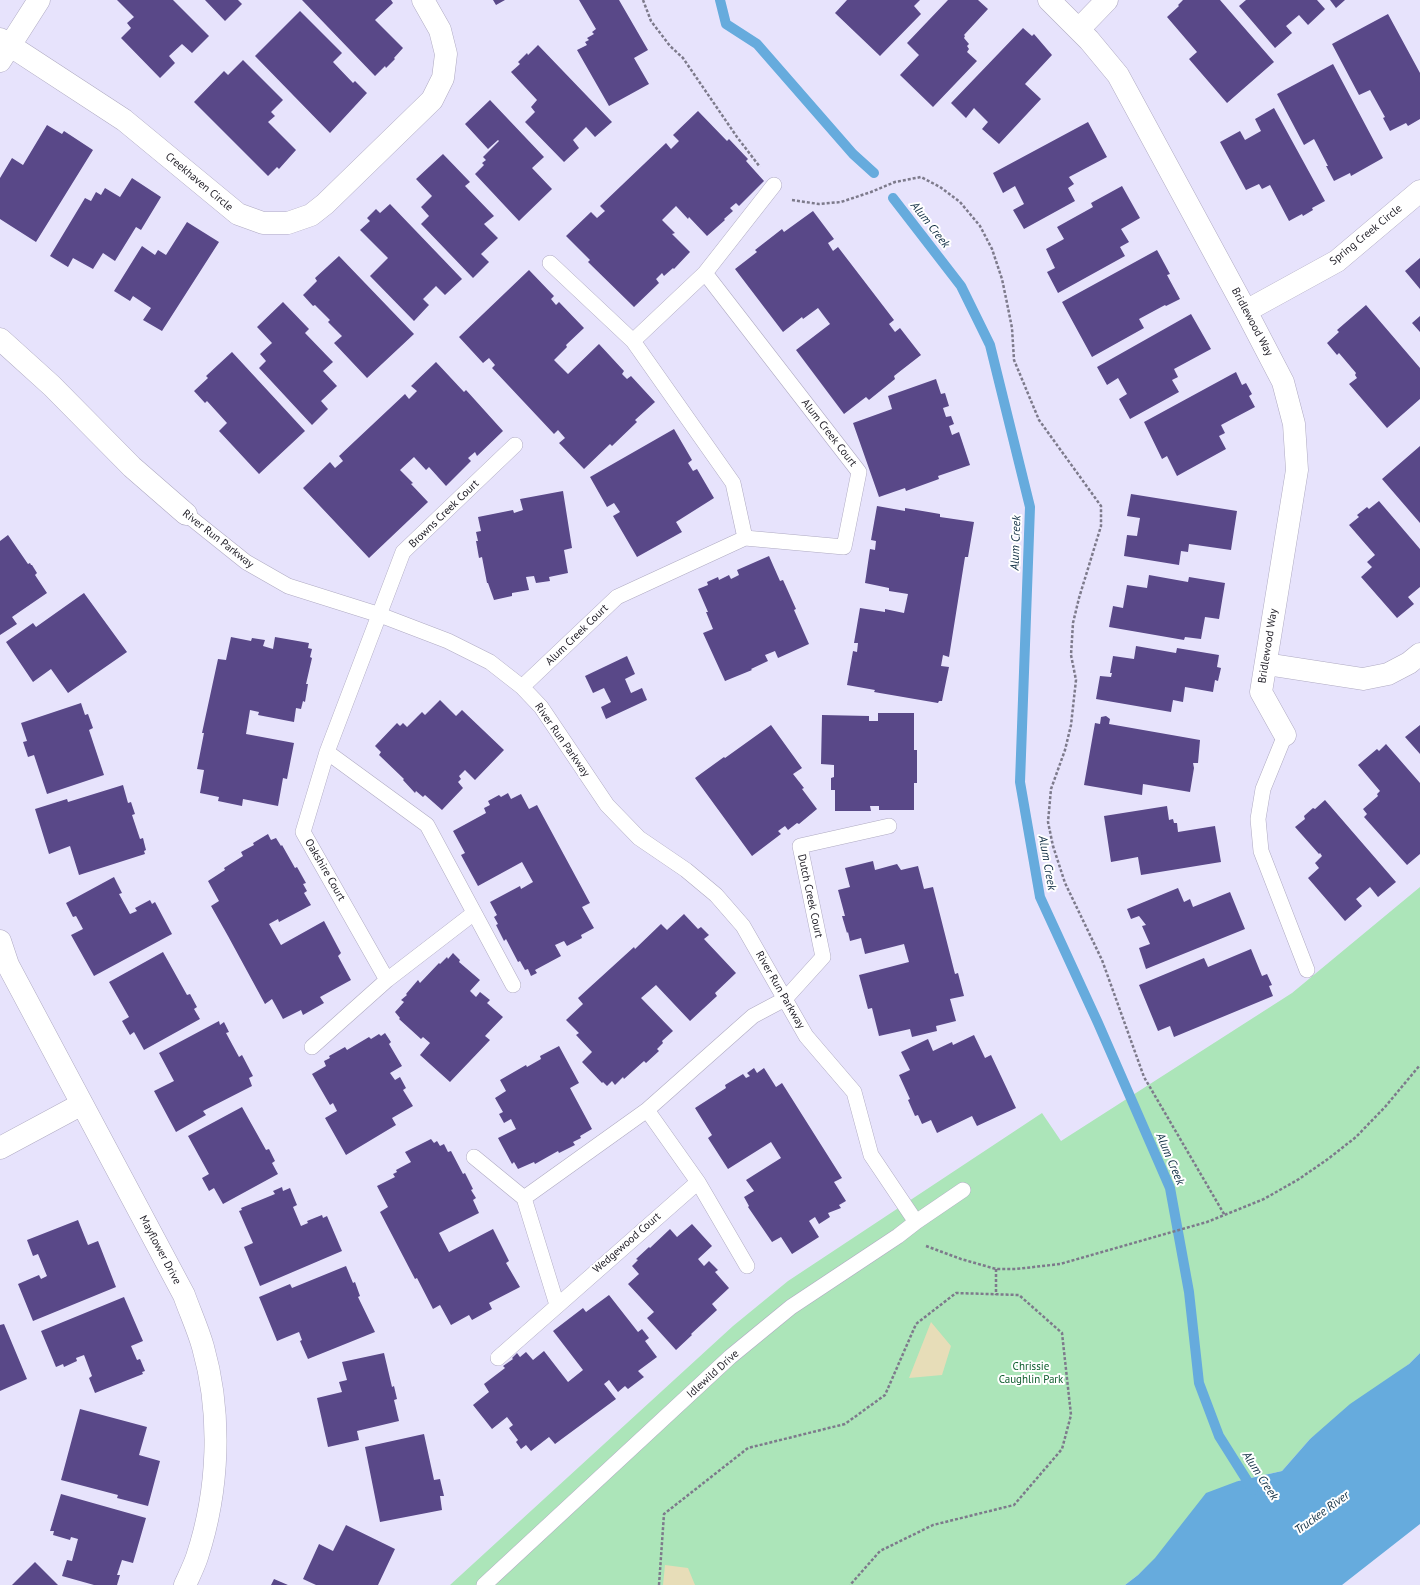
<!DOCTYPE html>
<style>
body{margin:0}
canvas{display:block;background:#e7e3fc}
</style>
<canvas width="1420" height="1585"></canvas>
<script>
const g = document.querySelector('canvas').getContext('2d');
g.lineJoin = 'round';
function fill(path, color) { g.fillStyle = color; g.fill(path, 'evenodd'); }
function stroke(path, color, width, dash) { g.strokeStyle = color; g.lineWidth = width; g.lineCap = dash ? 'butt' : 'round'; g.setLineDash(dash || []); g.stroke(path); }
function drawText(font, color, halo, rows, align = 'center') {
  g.font = font + ' "PT Sans",sans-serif'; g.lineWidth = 4; g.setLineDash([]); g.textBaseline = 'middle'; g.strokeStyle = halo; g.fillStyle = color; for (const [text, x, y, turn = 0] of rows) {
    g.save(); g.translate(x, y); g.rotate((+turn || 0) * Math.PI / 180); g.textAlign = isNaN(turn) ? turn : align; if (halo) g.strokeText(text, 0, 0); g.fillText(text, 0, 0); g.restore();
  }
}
const green = new Path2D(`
 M1420 887V1353L1409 1364 1310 1439 1282 1471 1238 1481 1138 1575 1125 1585H450L733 1326 788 1281 1042 1113 1061 1141 1292 993Z`);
const sand = new Path2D(`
 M931 1322 951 1346 942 1375 909 1378Z
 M665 1565 688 1568 695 1585H663Z`);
const water = new Path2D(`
 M1420 1353V1524L1342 1585H1125L1138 1575 1155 1558 1206 1493 1238 1481 1282 1471 1310 1439 1350 1404 1409 1364Z`);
const stream = new Path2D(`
 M720 0 726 24 757 44 853 154 874 173
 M893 198 961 286 990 345 1030 507 1020 782 1040 897 1098 1023 1170 1188 1189 1292 1199 1383 1219 1436 1253 1490`);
const building = new Path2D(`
 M117 0H173L209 36 192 53 182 44 169 56 175 63 160 78 121 38 131 28 127 23 134 17Z
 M205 0H238L242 4 225 21Z
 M302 0H391L393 3 375 20 403 48 394 58 395 59 386 68 385 66 375 76Z
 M493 0H505L496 5Z
 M579 0H619L648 50 634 58 649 84 609 106 577 50 587 45 585 42 589 40 587 38 594 34 592 32 596 29Z
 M847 0H920L914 6 921 14 880 56 835 13Z
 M948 0H978L988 9 964 35 965 36 964 38 969 44 967 46 969 49 967 52 977 61 933 107 900 75 919 55 907 43Z
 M1183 0H1220L1274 62 1227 103 1189 59 1197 52 1167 17 1179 6 1178 5Z
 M1246 0H1317L1325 9 1308 25 1299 15 1286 26 1292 33 1275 48 1239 6Z
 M1330 0H1345L1336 8Z
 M300 11 342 53 333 62 353 83 355 81 367 93 330 133 255 56Z
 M1388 14 1420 73V119L1408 126 1406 123 1390 131 1383 118 1385 117 1370 90 1359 95 1332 44Z
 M1023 28 1032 36 1034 34 1052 55 1025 84 1041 99 999 144 982 129 988 122 974 108 966 118 951 103Z
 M538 45 612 122 595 137 586 127 573 140 579 148 564 162 525 122 535 112 531 107 537 100 511 72 520 64 518 62 527 53 528 55Z
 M243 60 283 100 271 112 275 116 268 122 296 150 279 169 277 167 268 176 194 102 224 71 228 75Z
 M1333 64 1383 158 1351 176 1350 173 1334 181 1326 166H1328L1314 139 1304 145 1277 94Z
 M490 100 544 157 532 168 552 189 519 221 475 174 484 165 482 163 486 160 483 157 499 141 498 140 488 149 465 124Z
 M1274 108 1325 201 1312 208 1313 210 1303 216 1302 214 1289 221 1270 185 1262 189 1259 184 1246 190 1220 142 1240 131 1245 140 1261 131 1255 119Z
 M698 111 727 141 729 139 748 159 746 161 764 181 739 206 736 203 730 208 733 211 724 219 725 220 707 236 689 217 688 219 676 206 662 220 675 233 672 234 690 252 674 269 673 268 664 276 662 273 656 279 659 283 634 307 588 262 590 260 566 236 591 212 597 218 605 211 600 206 666 143 671 149 679 141 673 135Z
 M1088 122 1107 157 1069 177 1074 184 1068 188 1075 201 1024 229 1013 210 1024 204 1015 186 1003 193 993 173Z
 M47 125 62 134 64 131 93 150 36 242 0 219V178L12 158 23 165Z
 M443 154 470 182 465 186 494 216 484 224 498 238 481 254 489 262 473 278 421 224 429 216 421 207 432 196 416 179Z
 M132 178 161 197 141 230 136 227 115 261 103 253 93 269 73 258 68 267 50 256 85 198 91 201 96 192 101 195 105 188 120 197Z
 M1122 186 1140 218 1121 229 1129 242 1120 247 1125 256 1058 293 1047 272 1055 268 1046 249 1064 239 1057 227 1093 207 1091 203Z
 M390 204 462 279 445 295 436 286 423 299 429 305 414 321 370 276 388 258 360 230 370 221 367 218 376 209 380 213Z
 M813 211 834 239 828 243 833 251 838 247 894 320 889 324 895 332 900 328 921 355 894 376 895 379 869 400 866 397 844 414 796 350 830 324 818 308 803 319 802 317 783 332 735 269 757 252 755 250 782 229 784 232Z
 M187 222 219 242 162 331 143 320 151 308 133 296 130 301 114 291 142 246 155 255 158 250 166 255Z
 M1157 250 1170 274 1167 275 1180 299 1166 306 1165 305 1139 319 1144 328 1092 357 1062 302Z
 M339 256 414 334 367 378 334 343 342 336 328 322 330 320 315 305 313 306 303 295 317 281 315 278Z
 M1420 258V289L1405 271Z
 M529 270 554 296 551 299 556 305 559 302 584 328 566 345 567 347 554 360 568 374 599 344 624 371 622 374 627 379 631 376 655 402 635 420 637 422 612 446 610 444 584 469 559 443 565 438 558 430 554 434 492 368 495 365 489 358 483 363 459 337Z
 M283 302 309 329 305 333 333 362 323 371 337 386 321 401 328 409 312 425 259 368 266 361 260 354 272 343 257 327Z
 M1366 305 1420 368V399L1387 428 1349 384 1357 378 1355 375 1356 373 1339 353 1337 355 1327 343 1339 332 1337 330Z
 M1191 314 1211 349 1174 369 1178 377 1172 380 1179 392 1130 419 1119 399 1127 394 1118 378 1107 385 1097 367Z
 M1420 316V332L1412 323Z
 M232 352 305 431 259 474 219 431 227 423 207 401 205 403 194 391 208 378 206 376Z
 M436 362 464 392 466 390 503 431 477 456 475 452 468 458 471 461 446 486 429 467 426 470 414 457 400 470 413 483 411 484 428 502 369 558 303 488 330 462 335 468 343 461 339 456 405 394 409 399 417 391 411 386Z
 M1236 372 1242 385 1246 383 1252 394 1249 396 1255 407 1221 425 1225 433 1219 436 1226 449 1177 476 1167 456 1162 459 1144 422Z
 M936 379 941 394 945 393 949 406 943 408 946 417 951 416 954 424 949 426 952 435 959 432 970 465 938 476 939 479 906 491 905 488 879 497 853 423 892 409 888 396Z
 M674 429 692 460 688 463 693 471 697 469 714 498 676 522 682 532 637 557 613 516 620 512 614 503 607 507 590 477Z
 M1420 446V523L1382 479Z
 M563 491 572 548 564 550 568 573 549 577 550 581 536 583 534 576 526 577 529 590 512 593V596L494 600 488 583H487L482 557 479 558 476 541H478L476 532 481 531 478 517 513 510 514 513 523 510 520 499Z
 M1131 494 1237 511 1231 550 1189 544 1188 552 1181 551 1179 565 1124 556 1127 535 1137 536 1140 518 1127 516Z
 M1379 501 1420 549V587L1408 597 1414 604 1397 618 1361 577 1372 567 1367 562 1375 555 1349 525 1359 517 1357 515 1367 507 1369 509Z
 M877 506 905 511V508L940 514V517L974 522 968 557H965L949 657 943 655 941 666 949 667 942 701H939L938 703 874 692 875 690 847 685 853 651 857 652 858 643H854L860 608 885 612V609L904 613 908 594 889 591V588L865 583 870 549 875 550 876 541 871 540Z
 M8 535 28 564 30 563 31 565H32L37 573 35 575 47 593 12 617 17 624 0 635V541Z
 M769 556 780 581 783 580 796 609 794 610 809 644 778 658 775 651 765 655 768 661 751 669 752 670 725 681 703 633 713 629 706 612H708L698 589 708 585 707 582 718 577 719 580 729 575 731 579 739 575 737 570Z
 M1149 575 1188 582 1189 577 1225 583 1219 619 1205 617 1201 639 1185 637 1184 640 1109 627 1113 606 1123 608 1127 585 1147 588Z
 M84 593 127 652 68 693 51 669 33 682 6 642 33 623 36 627Z
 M231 637 251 641 252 638 265 640 263 646 273 649 275 637 309 643 308 648 312 649 310 657 312 658 306 684H308L305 702 303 701 301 709 296 708 294 722 258 715 259 712 250 710 246 734 294 743 287 779 283 778 278 806 243 799 242 806 218 801 219 797 200 793 204 770 197 769 204 733H202L218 659 226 660Z
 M1136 646 1176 653 1177 648 1219 655 1217 667 1221 668 1218 681 1215 680 1213 692 1185 687 1183 702 1173 700 1171 712 1096 699 1100 676 1111 677 1112 673H1110L1113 656 1134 659Z
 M627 656 635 674 625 679 631 693 642 688 647 700 606 719 601 707 611 702 604 688 593 693 585 676Z
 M440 700 456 716 462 710 504 750 475 780 465 770 459 776 461 779 458 782 463 788 442 810 425 795 423 797 416 791 415 793 403 780 404 779 379 755 381 752 375 746 397 723 400 726 403 723 407 727 422 712 425 715Z
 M81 703 85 715 88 714 93 728 89 730 104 775 47 794 34 755 28 757 23 742 27 741 21 723Z
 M878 713H914V750H917V783H914V810H879V806H870L871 811H835V790H831V778L834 777V765L821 764 822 715 869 716V721H878Z
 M1106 716 1110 719 1109 724 1200 740 1198 763H1193L1194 768 1190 792 1143 784 1142 795 1084 785 1095 723 1100 724 1101 717Z
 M771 725 802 768 793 774 804 788 802 789 817 809 799 824 797 823 788 830 785 826 778 831 781 834 752 856 695 778 724 757 725 758Z
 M1420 725V754L1405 737Z
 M1386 744 1420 783V854L1407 865 1364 817 1367 814 1363 809 1378 796 1377 794 1380 791 1358 765 1377 749 1379 751Z
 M123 785 128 803 131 802 135 814 132 815 140 839 143 838 146 850 144 851 145 854 79 875 70 846 49 854 35 809 67 799 68 802Z
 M508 793 511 799 521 794 529 809 537 805 590 903 582 907 594 928 581 935 582 938 567 946 564 941 555 945 561 956 535 970 537 973 531 976 528 969 525 970 520 961 518 962 506 939 504 941 496 925 498 924 494 917 497 915 490 902 520 886 521 889 533 882 522 862 478 886 461 855 465 853 453 831 486 813 484 808 490 805 488 801 499 795 501 797Z
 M1325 800 1396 882 1378 897 1370 887 1356 899 1362 906 1345 921 1308 878 1319 868 1315 863 1322 856 1320 853 1319 854 1295 827 1305 819 1304 816 1313 808 1315 809Z
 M1167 806 1169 820 1173 819 1174 823H1177L1178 832 1215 826 1221 862 1141 875 1138 857 1111 862 1104 816Z
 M268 834 271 840 276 838 281 846 282 845 295 868 297 867 306 883 303 884 307 891 304 893 311 905 279 922 278 919 269 924 281 945 324 921 341 953 338 956 351 980 320 997 324 1003 303 1015 301 1010 283 1019 272 999 265 1004 228 936 211 906 219 901 208 881 225 870 224 868 243 856 241 852 254 845 253 843Z
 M873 861 875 870 897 864 901 870 918 866 924 889 933 887 955 974 958 973 964 996 950 999 956 1021 936 1026 937 1031 912 1037 910 1029 879 1036 872 1008 868 1009 859 975 909 962 904 944 865 954 861 938 850 941 848 932 847 933 842 916H845L838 890 850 887 845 868Z
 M114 877 122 893 119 894 130 914 137 911 135 908 150 900 152 904 155 902 172 934 94 976 71 935 83 929 76 916 73 917 66 903Z
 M1178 888 1184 902 1190 899 1193 907 1230 892 1245 929 1146 969 1139 948 1150 944 1142 926 1146 925 1139 916 1131 919 1127 909Z
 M684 914 698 929 701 927 709 935 704 939 736 973 715 993 717 996 690 1021 656 985 641 998 673 1031 662 1041 663 1043 657 1049 659 1051 646 1063 644 1061 624 1079 623 1077 615 1085 612 1081 607 1086 603 1082 602 1083 582 1062 592 1052 576 1035 579 1033 566 1020 583 1004 578 998 634 947 635 949 661 924 667 930Z
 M1251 949 1262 976 1267 974 1272 985 1269 986 1273 996 1174 1037 1170 1026 1158 1031 1139 985 1204 958 1208 967Z
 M163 952 187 995 190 994 197 1007 194 1009 200 1019 144 1050 134 1032 130 1035 122 1021 129 1017 109 982Z
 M453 953 460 960 459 962 480 980 470 991 476 997 480 992 490 1000 487 1003 503 1017 485 1036 490 1040 450 1082 420 1055 430 1043 423 1037 421 1039 399 1019 400 1018 395 1012 404 1002 401 1000 407 995 406 994 418 980 420 983 439 963 440 964 447 957 448 959Z
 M219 1021 220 1025 224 1022 229 1032 226 1033 239 1057 242 1055 253 1076 249 1078 252 1086 203 1111 206 1115 176 1132 154 1091 174 1081 159 1053Z
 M385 1033 391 1042 389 1044 402 1066 390 1073 395 1080 400 1077 406 1088 403 1090 413 1106 392 1118 396 1125 346 1155 325 1118 337 1111 333 1103 330 1105 312 1074 326 1066 324 1061 330 1058 329 1056 345 1047 347 1050 369 1037 371 1039 379 1034 381 1036Z
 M974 1035 985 1058 991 1055 1016 1108 977 1126 972 1116 937 1133 931 1120 922 1124 918 1115 915 1116 908 1100 910 1099 899 1075 910 1070 901 1052 928 1039 933 1051 952 1042 953 1045Z
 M559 1046 579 1083 570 1088 592 1129 580 1136 581 1138 573 1142 575 1145 559 1153 558 1151 535 1164 534 1162 518 1169 514 1162 512 1164 498 1138 516 1129 511 1119 504 1123 499 1114 503 1112 495 1098 506 1091 500 1080 526 1065 527 1067 541 1059 540 1056Z
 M754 1068 757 1073 764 1068 776 1087 782 1083 842 1178 834 1182 846 1201 839 1205 841 1208 828 1213 830 1217 819 1224 815 1217 809 1221 819 1237 792 1254 781 1237 772 1242 748 1207 749 1206 744 1197 754 1191 746 1180 781 1158 771 1142 728 1169 708 1138 712 1135 695 1108 726 1088 725 1085 743 1074 746 1078 750 1076 747 1073Z
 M242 1107 266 1150 269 1149 275 1161 272 1163 278 1174 223 1204 214 1188 209 1191 202 1178 209 1174 188 1136Z
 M431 1139 434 1143 437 1141 440 1146 444 1144 448 1152 451 1151 463 1174 465 1173 473 1189 471 1190 476 1198 473 1200 479 1213 439 1233 449 1252 493 1229 509 1261 506 1263 520 1287 489 1303 492 1309 472 1320 469 1315 451 1325 440 1305 433 1309 417 1278 415 1279 380 1212 388 1207 377 1186 395 1177 393 1174 397 1172 396 1170 411 1162 405 1152Z
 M282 1187 283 1191 290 1188 297 1205 293 1207 301 1226 308 1223 307 1221 322 1215 323 1218 327 1216 342 1251 260 1286 244 1247 253 1243 239 1211 242 1210 241 1208 275 1194 273 1191Z
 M78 1220 88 1245 98 1241 116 1287 33 1321 18 1284 39 1275 41 1279 47 1276 38 1254 33 1256 27 1240Z
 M692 1224 712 1246 698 1259 704 1266 709 1261 718 1270 715 1272 729 1288 712 1304 717 1310 691 1334 692 1335 676 1350 647 1318 654 1312 628 1284 639 1274 632 1266 638 1260 636 1259 649 1247 650 1248 670 1229 677 1237Z
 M346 1266 353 1283 355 1282 360 1296 358 1297 375 1332 308 1359 300 1341 302 1340 299 1332 277 1341 259 1297 290 1284 292 1288Z
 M609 1295 638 1332 642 1329 649 1338 645 1341 657 1357 638 1371 644 1377 628 1389 625 1386 618 1392 609 1380 604 1384 616 1399 555 1444 549 1437 531 1451 526 1445 521 1449 516 1442 518 1440 509 1428 513 1425 507 1417 492 1429 473 1405 489 1392 484 1384 505 1368 503 1366 513 1359 512 1358 517 1353 520 1357 526 1352 533 1360 544 1351 568 1382 583 1370 553 1331 583 1308 586 1312Z
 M124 1297 143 1341 131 1346 137 1360 140 1359 145 1371 142 1372 143 1374 95 1393 89 1378 92 1376 84 1355 76 1358 77 1361 64 1367 63 1364 56 1367 41 1331Z
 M4 1324 27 1379 0 1391V1325Z
 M384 1353 392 1387 394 1386 397 1399 394 1400 399 1421 357 1431 359 1440 328 1447 317 1398 342 1392 339 1382 347 1380 342 1362Z
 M80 1409 147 1427 139 1455 160 1461 148 1506 117 1498 118 1495 61 1480Z
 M424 1434 434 1480 440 1479 444 1496H440L442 1510 380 1522 365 1447Z
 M61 1494 146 1518 133 1563 122 1560 117 1575H120L117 1585H94L62 1576 67 1560 72 1561 78 1539 71 1537 70 1540 53 1535 54 1531H50Z
 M346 1525 395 1549 378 1585H316L303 1579 319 1544 333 1551Z
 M35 1562 58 1585H12Z
 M274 1579 288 1585H271Z`);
const path = new Path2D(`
 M643 0 651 21 670 46 683 58 737 137 760 167
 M792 200 819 204 841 202 871 192 895 182 921 177 940 187 960 202 980 226 992 249 1002 279 1007 303 1012 328 1014 360 1039 420 1101 506V526L1079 598 1073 623 1071 655 1076 680 1071 725 1065 750 1051 789 1048 822 1053 846 1065 883 1102 960 1144 1077 1224 1214
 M926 1246 961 1259 996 1269H1016L1060 1264 1207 1222 1264 1199 1299 1179 1328 1159 1356 1137 1385 1107 1420 1065
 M996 1269V1295
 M659 1585 664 1514 748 1448 845 1424 885 1395 916 1324 956 1293 1019 1295 1062 1333 1071 1415 1062 1449 1014 1505 933 1525 880 1551 850 1585`);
const lane = new Path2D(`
 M550 263 633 341 733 483 745 538
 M633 341 705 273 774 185
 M186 514 246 562 288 586 380 615 448 641 490 662 522 687 541 707 607 805 639 838 686 870 716 895 743 926 806 1036 854 1092 871 1155 916 1222
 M522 687 617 597 745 538 844 547 859 472 705 273
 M1285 735 1263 789 1258 819 1261 851 1307 970
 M327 752 427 825 513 985
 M387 980 474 913
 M312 1047 387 980 303 832 327 752 403 552 515 445
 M474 1157 524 1198 557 1305
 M524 1198 647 1110
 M747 1266 698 1182 647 1110 753 1016 785 999 823 957 800 846 889 826
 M498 1358 698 1182
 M484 1585 730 1357 791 1307 898 1236 916 1222 963 1190`);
const street = new Path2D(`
 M1049 0 1089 40 1118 75 1246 311 1283 382 1294 424 1297 470 1261 692 1285 735
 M1079 29 1107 0
 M0 39 124 120 238 214 263 223H288L311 215 325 204 432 100 443 78 446 54 440 30 423 0
 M0 61 39 0
 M1246 311 1337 261 1420 191
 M0 339 52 386 132 467 186 514
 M1266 664 1363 679 1388 674 1409 663 1420 654
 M0 941 8 965 184 1295C190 1312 198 1329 203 1347 222 1414 219 1490 197 1557 194 1566 189 1576 185 1585
 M0 1148 82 1104`);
const streetNames = [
 ["Creekhaven Circle",199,182,40],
 ["Spring Creek Circle",1366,235,-39],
 ["Bridlewood Way",1252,322,62],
 ["Alum Creek Court",829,433,52],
 ["Browns Creek Court",444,514,-44],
 ["River Run Parkway",218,539,38],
 ["Alum Creek Court",577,635,-44],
 ["Bridlewood Way",1268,646,-81],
 ["River Run Parkway",562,740,55],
 ["Oakshire Court",325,870,60],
 ["Dutch Creek Court",810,896,78],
 ["River Run Parkway",780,990,60],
 ["Wedgewood Court",627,1243,-41],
 ["Mayflower Drive",160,1250,62],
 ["Idlewild Drive",713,1374,-42]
];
const parkNames = [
 ["Chrissie",1031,1367],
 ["Caughlin Park",1031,1380]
];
const waterNames = [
 ["Alum Creek",930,225,52],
 ["Alum Creek",1016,543,-88],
 ["Alum Creek",1047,863,80],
 ["Alum Creek",1170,1159,67],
 ["Alum Creek",1260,1476,57],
 ["Truckee River",1322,1513,-36]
];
fill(green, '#ace5b9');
fill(sand, '#e7ddb8');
fill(water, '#66abdd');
stroke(stream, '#66abdd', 10);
fill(building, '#594888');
stroke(lane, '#afaac2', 16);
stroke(street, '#afaac2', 23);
stroke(path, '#7d7a8b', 2.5, [3, 2]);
stroke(lane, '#fff', 15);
stroke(street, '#fff', 22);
drawText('11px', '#201e27', '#fff', streetNames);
drawText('11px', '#0f5d2e', '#fff', parkNames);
drawText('italic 12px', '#0f2d42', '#fff', waterNames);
</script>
